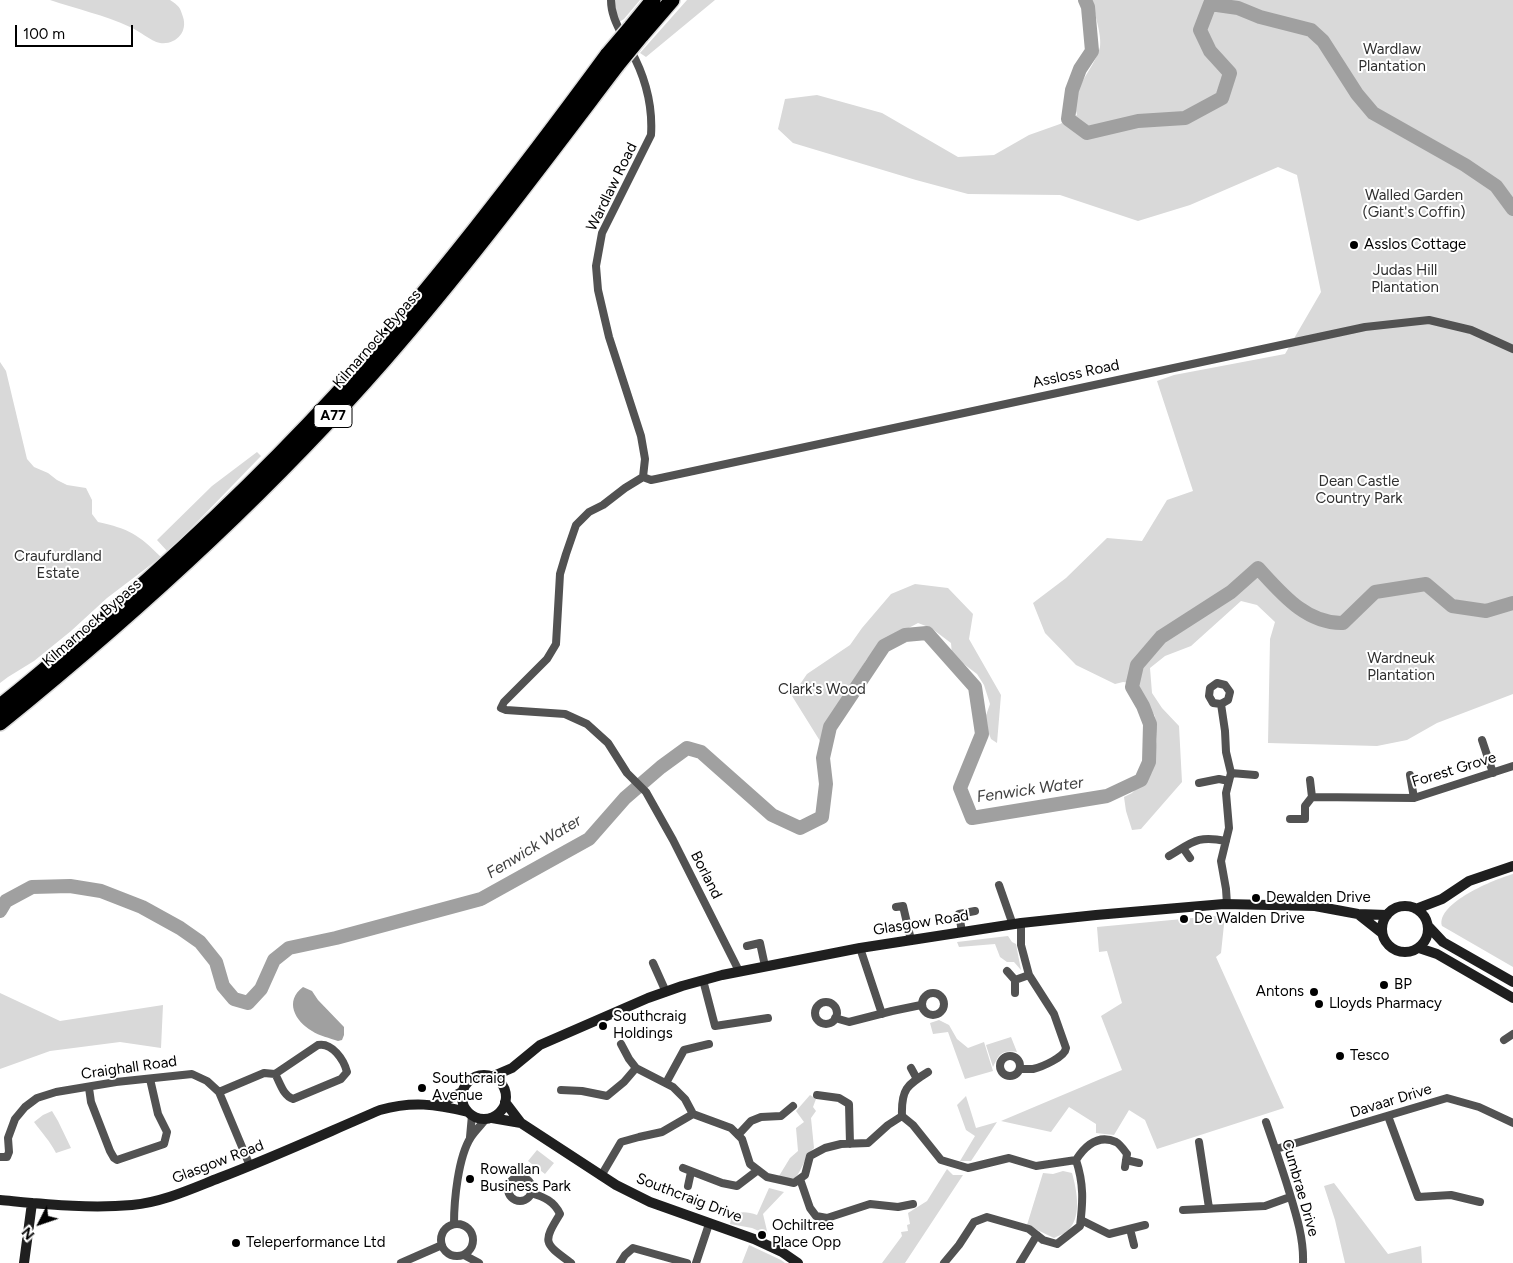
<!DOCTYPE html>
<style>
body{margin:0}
#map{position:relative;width:1513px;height:1263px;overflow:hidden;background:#fff;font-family:Figtree,sans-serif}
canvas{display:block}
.north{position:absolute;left:15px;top:1198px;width:50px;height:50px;-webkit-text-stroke:4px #fff;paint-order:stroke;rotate:229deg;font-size:14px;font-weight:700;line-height:20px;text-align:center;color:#000}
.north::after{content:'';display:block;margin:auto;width:18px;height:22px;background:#000;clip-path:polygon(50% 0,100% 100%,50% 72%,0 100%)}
.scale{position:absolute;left:15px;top:25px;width:118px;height:22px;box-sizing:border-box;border:2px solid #000;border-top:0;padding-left:6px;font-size:15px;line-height:18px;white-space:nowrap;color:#000;-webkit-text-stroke:4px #fff;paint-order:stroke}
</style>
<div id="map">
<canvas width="1513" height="1263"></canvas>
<div class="north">N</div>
<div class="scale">100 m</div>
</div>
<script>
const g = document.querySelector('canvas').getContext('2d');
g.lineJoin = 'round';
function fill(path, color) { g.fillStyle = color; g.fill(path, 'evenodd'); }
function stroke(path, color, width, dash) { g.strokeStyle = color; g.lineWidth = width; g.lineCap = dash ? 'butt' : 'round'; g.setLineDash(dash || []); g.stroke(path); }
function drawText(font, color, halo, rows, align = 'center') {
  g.font = font + ' Figtree,sans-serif'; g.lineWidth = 4; g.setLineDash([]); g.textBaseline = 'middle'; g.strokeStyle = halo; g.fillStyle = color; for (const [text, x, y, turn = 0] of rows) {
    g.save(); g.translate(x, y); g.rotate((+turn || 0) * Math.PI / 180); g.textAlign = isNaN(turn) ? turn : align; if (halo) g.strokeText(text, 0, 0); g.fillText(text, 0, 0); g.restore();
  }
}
const green = new Path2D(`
 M50 0H170C179 6 180 7 183 17 188 32 176 45 160 43 150 41 140 31 130 27 105 15 76 9 50 0Z
 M611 0H640L624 19 616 24Z
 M687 0H715L646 57 640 53Z
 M1092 0H1513V694L1437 723 1407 740 1377 746 1268 743 1270 639 1275 622 1257 605 1241 601 1191 646 1165 656 1150 668 1152 693 1162 708 1179 726 1182 782 1141 829 1132 830 1126 811 1124 797 1132 793 1152 772 1157 739 1155 716 1145 700 1138 684 1123 682 1115 684 1076 665 1045 633 1033 603 1066 578 1107 538 1142 541 1167 500 1193 491 1157 381 1174 375 1285 354 1321 292 1297 175 1278 167 1190 205 1138 221 1060 195 968 194 916 180 793 143 778 129 785 99 817 95 882 113 958 157 994 155 1029 135 1060 124 1077 115C1069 88 1094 71 1100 47 1102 35 1094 12 1092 0Z
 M0 362 6 371 27 459 34 467 48 473 57 480 67 485 86 488 92 500V514L98 522C129 529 138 534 161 557L107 598 71 631 34 661 8 677 0 683Z
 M257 452 261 456 168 552 157 540 212 486Z
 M915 584 948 588 973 614 969 639 1001 695 997 743 991 739 984 721 990 704 984 685 977 674 952 655 951 643 931 628 918 623 886 640 866 660 849 691 828 719 820 741 792 696 807 674 850 645 862 628 891 594Z
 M1513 874V967L1449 930 1442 926C1436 903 1495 879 1513 874Z
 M1225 915 1221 953 1216 957 1284 1108 1157 1149 1145 1120 1129 1110 1114 1135 1096 1133V1124L1069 1107 1051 1132 1001 1121 1122 1070 1101 1016 1122 1003 1107 951 1099 952 1097 927Z
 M1008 936 1012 942 1016 944 1021 970 1014 962H1007L1000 957 995 944 959 947 957 942Z
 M0 993 60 1021 163 1005 161 1048 120 1042 50 1051 0 1069Z
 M939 1020 949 1025 957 1039 968 1048 984 1042 993 1071 965 1079 948 1032 933 1034 930 1023Z
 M1011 1037 1017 1052C1000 1050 999 1055 993 1067L986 1045Z
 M810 1095 816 1099 813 1107 816 1111 811 1118 814 1148C804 1157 803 1169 795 1178L790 1179 779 1176 790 1158 798 1151 796 1128 804 1122 796 1111Z
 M966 1096 976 1128 997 1122 971 1161H960L975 1136 966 1130 957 1105Z
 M52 1111 58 1121 71 1148 56 1153C50 1141 42 1133 34 1122L43 1115Z
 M537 1150 554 1163 545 1174 528 1161Z
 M947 1169 953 1175H963L905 1263H882L902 1236 901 1232 908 1231 907 1225 910 1224 908 1213 927 1201Z
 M1063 1171 1072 1173C1077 1191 1083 1220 1065 1233 1062 1235 1057 1236 1054 1238L1027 1225 1043 1173 1053 1174Z
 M1334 1183 1388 1254 1421 1246 1422 1263H1345L1335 1220 1324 1186Z
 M769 1188 784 1192 763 1214 768 1235 752 1228 730 1224 732 1215C741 1211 748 1212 757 1215Z
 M749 1245 781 1260 785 1263H742Z`);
const water = new Path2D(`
 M303 987 312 991 318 1000 344 1027V1035L342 1040 338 1041C330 1038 319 1036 312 1031 295 1021 284 1001 303 987Z`);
const river = new Path2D(`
 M1085 0 1088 7 1092 51 1080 69 1072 90 1068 119 1087 133 1138 121 1185 118 1222 98 1230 73 1210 51 1200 30 1210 4 1238 8 1260 17 1311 30 1323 41 1357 94 1373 113 1465 165 1496 186 1513 209
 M0 911 6 901 32 887 70 886 101 891 142 907 180 928 200 942 216 962 223 986 234 999 248 1003 261 989 274 960 289 948 336 938 481 899 589 839 625 798 661 767 687 748 701 752 772 815 800 828 822 817 826 784 823 758 830 727 884 646 905 635 927 633 975 687 982 734 960 788 972 818 1107 796 1141 780 1149 762 1150 724 1143 706 1132 687 1137 665 1161 637 1231 592 1258 568C1281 593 1306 624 1343 623L1375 592 1426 584 1452 606 1486 611 1513 603`);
const street = new Path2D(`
 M611 0C611 14 617 25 623 37
 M630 49C645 76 653 104 651 135L602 233 596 266 598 290 609 337 641 436 645 459 643 477
 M643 477 651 480 656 479 1365 327 1429 320 1471 330 1513 349
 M643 477 625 488 603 505 589 512 576 525 566 554 560 574 556 644 547 659 504 702 501 708 506 710 565 714 587 724 608 743 627 773 646 792 673 840 739 971
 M1221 704 1213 703 1209 696 1210 688 1217 683 1225 685 1230 692 1228 700 1221 704 1225 731 1226 752 1231 773 1226 793 1229 828 1221 861 1226 889 1227 904
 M1482 740 1493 773
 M1231 773 1255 775
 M1410 775 1414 798
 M1310 780 1312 797 1414 798 1513 766
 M1199 783 1219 779 1229 781
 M1290 819H1305V806L1312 797
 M1183 848 1190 858
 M1169 856C1193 842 1197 835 1226 841
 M999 885 1013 925
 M896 907 903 906 911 940
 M962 932 959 914 975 911
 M747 946 760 943 765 966
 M860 948 882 1014
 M653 963 666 992
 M1007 971 1015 980
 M703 980 715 1026 768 1018
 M922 1004a11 11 0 1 1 22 0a11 11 0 1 1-22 0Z
 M1015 993V980L1029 975
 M815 1013a11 11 0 1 1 22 0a11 11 0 1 1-22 0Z
 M835 1018 849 1022 892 1011 921 1005
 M1504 1040 1513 1034
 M621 1044 629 1059 636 1068 673 1087 685 1099 693 1114
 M1000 1066a10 10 0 1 1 20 0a10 10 0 1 1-20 0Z
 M911 1068 917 1079
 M1020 1069C1024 1069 1029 1069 1033 1069 1042 1067 1065 1057 1066 1048L1054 1014 1029 975 1021 945V923
 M666 1083 684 1050 709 1044
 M89 1088 91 1102 110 1151 114 1158 117 1160 164 1144 167 1132 158 1114 150 1079
 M561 1090 582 1091 607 1096 624 1082 636 1068
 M219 1092 264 1073 275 1074 318 1045C332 1042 344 1060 347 1072L341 1079 293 1099C283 1096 280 1082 275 1074
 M817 1095 839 1098 849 1104 850 1144
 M902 1116C901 1089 907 1085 928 1072
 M1388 1116 1418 1197 1451 1195 1480 1202
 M1266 1122C1274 1145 1282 1168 1289 1191 1296 1214 1304 1239 1303 1263
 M738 1135 751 1121 761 1117 781 1116 793 1106
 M470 1137 472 1115
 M1199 1142 1209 1208
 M1276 1149 1447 1098 1479 1107 1513 1123
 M0 1157H7L9 1152 8 1138 15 1119 25 1107 37 1098 56 1092 116 1082 192 1074 207 1081 219 1092 250 1166
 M1076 1160C1085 1146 1098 1134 1116 1142 1120 1144 1124 1150 1127 1154L1125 1167
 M1126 1160 1139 1163
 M683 1168 722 1183 737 1186 758 1170
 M601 1176 621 1142 639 1137 662 1132 693 1114 731 1128 742 1139 750 1164 767 1177 794 1183 805 1175 810 1156 825 1148 841 1144 868 1143 888 1125 902 1116 913 1125 941 1160 968 1168 1009 1158 1036 1166 1076 1160C1084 1184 1083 1202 1080 1226L1057 1244 1043 1240 1029 1229 987 1217 974 1222 959 1245 944 1263
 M508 1189a12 12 0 1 1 24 0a12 12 0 1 1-24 0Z
 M800 1179 810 1208 816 1216 827 1218 870 1204 898 1207 913 1204
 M688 1186 691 1172
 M531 1193C544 1197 554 1201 560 1214 542 1243 544 1243 571 1263
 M1183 1210 1265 1206 1290 1197
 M1081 1220 1109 1234 1145 1225
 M441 1240a16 16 0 1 1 32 0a16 16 0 1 1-32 0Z
 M454 1224C454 1201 458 1157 471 1137 475 1131 481 1125 486 1119
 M1130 1229 1134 1245
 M464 1255 479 1263
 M401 1263 442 1245
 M620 1263 625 1255 633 1248 687 1263
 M696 1263 709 1224
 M1020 1263 1037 1235`);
const secondary = new Path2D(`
 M1382 929a23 23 0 1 1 46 0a23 23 0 1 1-46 0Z
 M1416 909 1442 899 1469 881 1513 866
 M1358 914 1382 933
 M1428 926 1443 942 1513 982
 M1419 948 1437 954 1513 998
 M462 1097a22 22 0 1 1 44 0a22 22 0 1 1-44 0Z
 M491 1077 512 1068 540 1045 648 998 682 986 722 975 860 948 1021 923 1096 915 1224 904 1315 906 1358 914 1387 915
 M505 1102 521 1123 616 1185 650 1202 754 1239 782 1252 798 1263
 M437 1105 462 1092
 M492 1118 521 1123
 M0 1200C44 1204 88 1209 132 1205 163 1202 191 1189 219 1178 274 1157 326 1133 380 1110 412 1101 435 1104 468 1112
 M24 1263 32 1203`);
const highway = new Path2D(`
 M631 27 653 0
 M641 36 672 0
 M0 706C26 686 51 664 76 643 167 565 255 483 336 395 433 287 522 171 608 54
 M0 723C137 612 268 493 384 360 467 265 542 164 618 64`);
const highwayBridge = new Path2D(`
 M608 54 631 27
 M618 64 641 36`);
const markers = [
 [1354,245,5,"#000"],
 [1256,898,5,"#000"],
 [1184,919,5,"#000"],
 [1384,985,5,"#000"],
 [1314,992,5,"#000"],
 [1319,1004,5,"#000"],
 [603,1026,5,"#000"],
 [1340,1056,5,"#000"],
 [422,1088,5,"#000"],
 [470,1179,5,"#000"],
 [762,1235,5,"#000"],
 [236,1243,5,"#000"]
];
const shields = [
 [333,416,38]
];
const shieldNames = [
 ["A77",333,416]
];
const parkNames = [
 ["Wardlaw",1392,50],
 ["Plantation",1392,67],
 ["Walled Garden",1414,196],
 ["(Giant's Coffin)",1414,213],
 ["Judas Hill",1405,271],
 ["Plantation",1405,288],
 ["Dean Castle",1359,482],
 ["Country Park",1359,499],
 ["Craufurdland",58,557],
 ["Estate",58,574],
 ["Wardneuk",1401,659],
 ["Plantation",1401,676],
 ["Clark's Wood",822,690]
];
const streetNames = [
 ["Wardlaw Road",612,187,-64],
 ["Kilmarnock Bypass",377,339,-49],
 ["Assloss Road",1076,374,-12],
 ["Kilmarnock Bypass",92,623,-41],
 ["Forest Grove",1454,770,-17],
 ["Borland",706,875,63],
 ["Glasgow Road",921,923,-9],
 ["Craighall Road",129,1068,-8],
 ["Davaar Drive",1391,1101,-17],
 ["Glasgow Road",218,1162,-21],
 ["Cumbrae Drive",1300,1188,74],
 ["Southcraig Drive",689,1198,21]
];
const poiNames = [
 ["Asslos Cottage",1364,245],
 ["Dewalden Drive",1266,898],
 ["De Walden Drive",1194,919],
 ["BP",1394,985],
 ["Antons",1304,992,"right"],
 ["Lloyds Pharmacy",1329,1004],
 ["Southcraig",613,1017],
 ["Holdings",613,1034],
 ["Tesco",1350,1056],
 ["Southcraig",432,1079],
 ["Avenue",432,1096],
 ["Rowallan",480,1170],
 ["Business Park",480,1187],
 ["Ochiltree",772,1226],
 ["Place Opp",772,1243],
 ["Teleperformance Ltd",246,1243]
];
const waterNames = [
 ["Fenwick Water",1030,790,-8],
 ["Fenwick Water",534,847,-31]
];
fill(green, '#d9d9d9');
fill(water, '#a0a0a0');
stroke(river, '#a0a0a0', 14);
stroke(highway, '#dbdbdb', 18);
stroke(street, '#525252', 8);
stroke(secondary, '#1f1f1f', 10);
stroke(highway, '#000', 15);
stroke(highwayBridge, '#dbdbdb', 18, []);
stroke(highwayBridge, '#000', 15);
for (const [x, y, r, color] of markers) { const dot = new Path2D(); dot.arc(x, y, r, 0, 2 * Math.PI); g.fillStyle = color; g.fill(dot); stroke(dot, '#fff', 2); }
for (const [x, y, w] of shields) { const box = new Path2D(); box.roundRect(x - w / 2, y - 11.5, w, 23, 4); g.fillStyle = '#fff'; g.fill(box); stroke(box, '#000', 1); }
drawText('bold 14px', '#000', null, shieldNames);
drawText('15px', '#303030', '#fff', parkNames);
drawText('15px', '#000', '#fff', streetNames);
drawText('15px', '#000', '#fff', poiNames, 'left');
drawText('italic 16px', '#414141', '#fff', waterNames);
</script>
